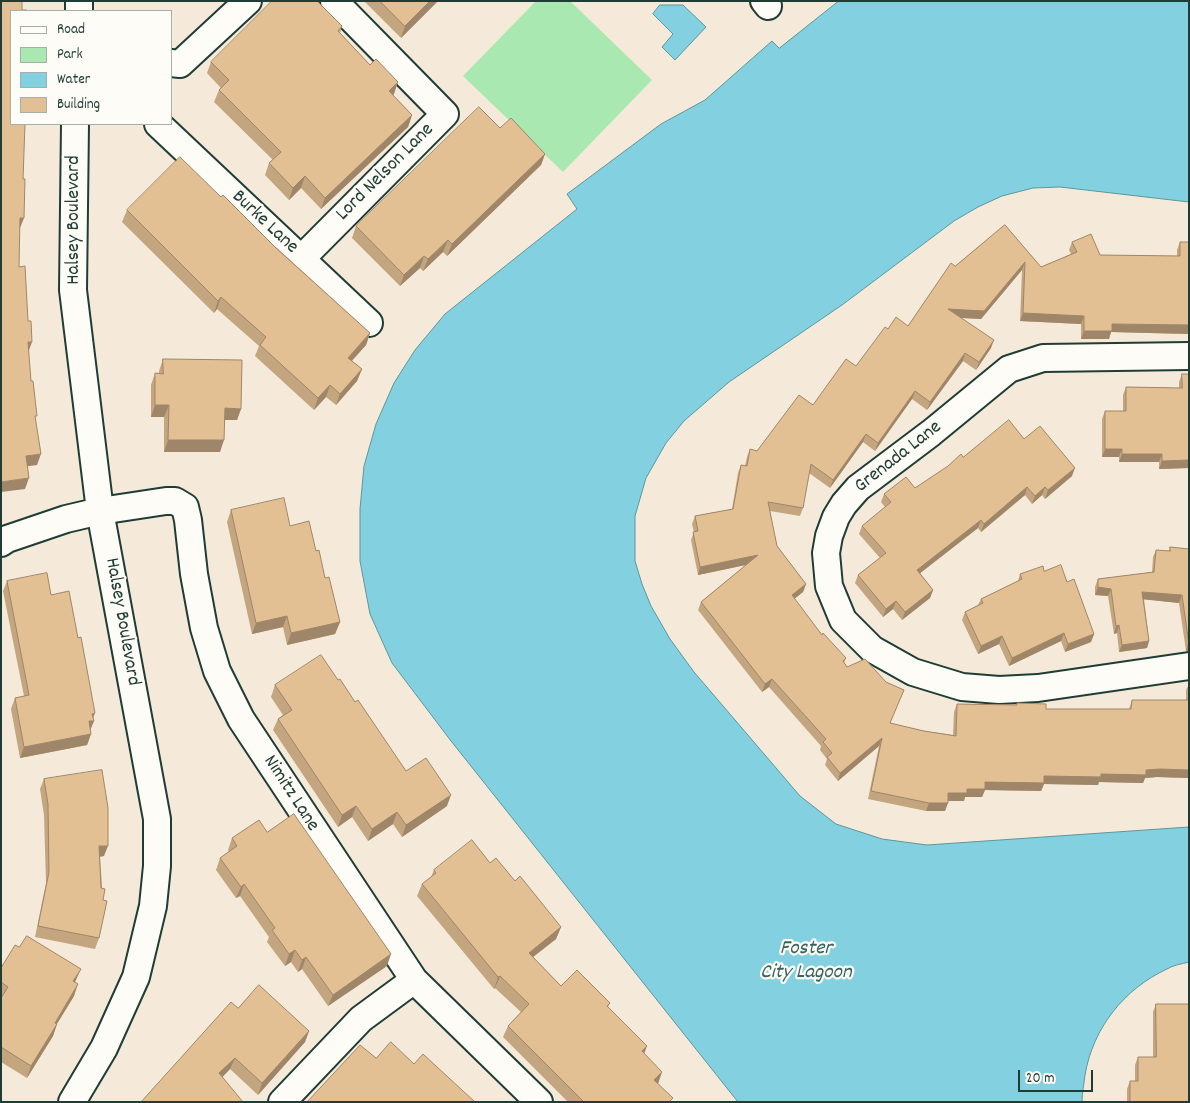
<!DOCTYPE html>
<style>
body{margin:0}
#map{position:relative;width:1190px;height:1103px;overflow:hidden;background:#f5ead9;font-family:Dekko,sans-serif}
canvas{display:block}
.frame{position:absolute;inset:0;border:2px solid #1f3d34;pointer-events:none}
.legend{position:absolute;left:10px;top:10px;width:162px;height:115px;box-sizing:border-box;background:#fdfcf7;border:1px solid #a4b0a9;margin:0;padding:6px 9px;list-style:none;font-size:15px;color:#1f3d34}
.legend li{display:flex;align-items:center;gap:10px;height:25px}
.legend b{width:25px;border:1px solid #a4b0a9}
.scale{position:absolute;left:1018px;top:1070px;width:75px;height:22px;box-sizing:border-box;border:2px solid #1f3d34;border-top:0;padding-left:6px;font-size:15px;line-height:18px;white-space:nowrap;color:#1f3d34;-webkit-text-stroke:4px #fdfcf7;paint-order:stroke}
</style>
<div id="map">
<canvas width="1190" height="1103"></canvas>
<div class="frame"></div>
<ul class="legend">
<li><b style="height:6px;background:#fdfcf7"></b>Road</li>
<li><b style="height:14px;background:#a9e9b1"></b>Park</li>
<li><b style="height:14px;background:#83d1e0"></b>Water</li>
<li><b style="height:14px;background:#e3c094"></b>Building</li>
</ul>
<div class="scale">20 m</div>
</div>
<script>
const g = document.querySelector('canvas').getContext('2d');
g.lineJoin = 'round';
function fill(path, color) { g.fillStyle = color; g.fill(path, 'evenodd'); }
function stroke(path, color, width, dash) { g.strokeStyle = color; g.lineWidth = width; g.lineCap = dash ? 'butt' : 'round'; g.setLineDash(dash || []); g.stroke(path); }
function drawText(font, color, halo, rows, align = 'center') {
  g.font = font + ' Dekko,sans-serif'; g.lineWidth = 4.5; g.setLineDash([]); g.textBaseline = 'middle'; g.strokeStyle = halo; g.fillStyle = color; for (const [text, x, y, turn = 0] of rows) {
    g.save(); g.translate(x, y); g.rotate((+turn || 0) * Math.PI / 180); g.textAlign = isNaN(turn) ? turn : align; if (halo) g.strokeText(text, 0, 0); g.fillText(text, 0, 0); g.restore();
  }
}
const green = new Path2D(`
 M536 1H570L652 80 563 172 463 76Z`);
const water = new Path2D(`
 M839 1H1189V202L1060 187 1033 188 1002 196 978 207 954 221 842 305 729 382 684 421 666 443 646 478 635 516V561L642 584 651 606 670 639 694 672 800 796 836 824 882 839 927 845 1189 827V962C1182 964 1173 965 1167 969 1124 989 1093 1028 1085 1075 1084 1084 1082 1093 1082 1102H738L451 741 392 663 370 614 360 561V509L364 466 376 424 394 383 415 350 445 314 577 209 567 194 661 124 705 100 772 41 779 48Z
 M660 5H683L706 27 675 60 662 47 673 34 653 14Z`);
const street = new Path2D(`
 M764 1 768 6
 M79 11V1
 M171 63 180 64 248 1
 M158 124 369 323
 M301 259 445 114 334 1
 M1189 356 1043 358 1009 369 931 433 858 488 844 504 836 517 829 536 826 553 829 586 843 620 872 649 913 672 962 687 999 690 1038 688 1189 666
 M1 543 7 539 66 519 100 511 166 501H175L185 507 188 520 194 574 204 628 217 671 241 719 414 980 539 1102
 M72 1102 104 1048 136 977 153 906 157 866V819L100 511 73 290 75 124
 M282 1102 361 1019 414 980`);
const wall = new Path2D(`
 M364 1H438L401 38Z
 M342 26 340 33 394 94 393 95 412 115 408 127 321 209 301 188 289 200 265 175 269 163 273 160 214 102 219 90 221 88 207 73 211 62Z
 M500 128 545 154 541 165 447 256 443 252 423 271 420 268 400 286 352 238 356 226Z
 M221 197 370 333 366 345 352 361 362 369 357 381 336 405 326 397 314 410 255 356 259 346 217 309 214 313 122 222 127 210Z
 M1005 225 1041 267 1071 254 1069 250 1072 242 1100 255 1177 256V250L1180 242 1189 334 1111 332 1109 339H1081V324L1020 321 1022 270 981 319 961 318 991 348 976 370 963 361 927 410 912 399 875 451 863 442 830 488 809 473 803 508 800 516 770 511 777 546 806 584 803 592 794 599 822 635 846 658 844 663 847 667 904 690 890 723 924 731 953 735 954 712 957 704 1017 705V703L1046 709H1129L1132 700H1186V690L1189 684V778L1157 777 1145 778 1143 783 1099 782 1098 785 1044 784 1041 791 985 790 982 797H965L964 801H948L945 811H926L868 799 879 746 838 781 825 765 827 759 820 750 821 746 769 687 762 692 698 610 701 602 746 565 698 575 691 540 694 532 692 524 695 516 732 509 738 473 741 465 745 466 747 457 750 449 757 451 813 405 856 366 888 329 908 326 955 266Z
 M163 359 241 409 237 420H225L220 452H164V417H151V385L155 373H159V371Z
 M1182 374 1189 468 1159 469V462H1119V457H1102V419L1105 411H1123V395L1126 387 1179 388V382Z
 M1024 439 1072 476 1045 499 1042 495 1032 504 1025 495 981 532 978 528 920 573 933 590 930 598 902 620 893 609 883 617 855 583 858 575 880 558 859 534 862 526 885 507 881 502 884 494 915 488 963 457Z
 M231 510 290 526 316 551 325 578 340 622 335 634 287 645 283 627 252 634 227 522Z
 M1170 547 1189 549V651H1186L1179 603 1144 599 1149 641 1147 648 1119 652 1117 633 1114 634 1108 596 1095 595V587L1098 579 1152 572 1153 557 1156 550 1169 551Z
 M1044 571 1067 582 1094 634 1091 642 1065 652 1061 641 1009 666 999 644 978 654 962 620 965 612 978 605 981 599 1018 581 1020 574Z
 M7 581 51 595 93 717 90 730 91 734 87 745 20 758 11 709 15 698 24 696 3 591Z
 M338 680 406 771 447 806 402 837 393 824 368 841 352 817 338 827 273 730 278 719 283 715 271 697 275 685Z
 M44 779 104 856 100 857 103 900 99 938 95 949 35 937 46 883 44 815 40 789Z
 M267 832 387 966 328 1006 302 969 298 972 291 962 285 966 267 942 269 937 240 896 236 898 216 870 220 858 229 852 228 850 232 838Z
 M490 863 515 881 561 927 556 939 533 957 561 986 610 1003 608 1007 644 1054 658 1084 672 1102H568L503 1037 508 1026 521 1012 495 988 494 989 417 896 422 884 431 877 434 870Z
 M1 968 76 980 75 982 74 996 57 1024 53 1036 27 1078 1 1062V998L2 997H1Z
 M1156 1004 1189 1102H1127V1089L1130 1081H1135V1065L1138 1057H1153V1012Z
 M238 1008 309 1031 305 1042 258 1095 230 1069 222 1077 141 1102Z`);
const shadedWall = new Path2D(`
 M430 1H438L401 38 405 26Z
 M398 82 394 94 385 102 389 91Z
 M412 115 408 127 321 209 325 198Z
 M545 154 541 165 447 256 452 244Z
 M305 176 301 188 289 200 293 188Z
 M20 218H24L20 228H16Z
 M448 240 443 252 423 271 428 259Z
 M424 256 420 268 400 286 404 275Z
 M1025 262 1022 270 981 319 945 317 948 309Z
 M221 297 217 309 214 313 218 301Z
 M1023 313 1084 316 1081 324 1020 321Z
 M1112 324 1189 325V334L1111 332 1109 339H1081L1084 331Z
 M370 333 366 345 344 369 348 358Z
 M994 340 991 348 976 370 979 362Z
 M28 342H32L28 353Z
 M965 353 963 361 927 410 930 402Z
 M362 369 357 381 336 405 340 394Z
 M330 385 326 397 314 410 318 398Z
 M915 391 912 399 875 451 878 443Z
 M155 405H169L164 417H151Z
 M225 408 241 409 237 420H220Z
 M866 434 863 442 830 488 833 480Z
 M168 440H224L220 452H164Z
 M1105 449H1122L1119 457H1102Z
 M41 454 37 465 22 467 26 456Z
 M1122 454H1162L1159 462H1119Z
 M1189 460V468L1159 469 1162 461Z
 M1075 468 1072 476 1045 499 1048 490Z
 M29 478 25 489 1 492V482Z
 M1027 487 1025 495 981 532 984 524Z
 M1045 487 1042 495 1032 504 1035 496Z
 M981 520 978 528 914 578 917 570Z
 M758 555 755 563 698 575 700 567Z
 M806 584 803 592 789 603 792 595Z
 M1098 587 1111 589 1108 596 1095 595Z
 M933 590 930 598 902 620 905 612Z
 M1142 592 1182 595 1179 603 1140 599Z
 M896 601 893 609 883 617 886 609Z
 M287 616 283 627 252 634 256 623Z
 M340 622 335 634 287 645 291 633Z
 M1119 625 1117 633 1114 634 1116 626Z
 M1064 633 1061 641 1009 666 1012 658Z
 M1094 634 1091 642 1065 652 1068 644Z
 M1002 636 999 644 978 654 981 646Z
 M1149 641 1147 648 1119 652 1122 645Z
 M1188 644 1189 651H1186Z
 M772 679 769 687 762 692 765 684Z
 M95 713 92 721H94L90 731 85 732 92 714Z
 M91 734 87 745 20 758 24 747Z
 M882 738 879 746 838 781 840 773Z
 M1160 769 1189 770V778L1157 777 1145 778 1143 783 1099 782 1098 785 1044 784 1041 791 985 790 982 797H965L964 801H946L948 793 967 789 985 782 1044 776 1101 774Z
 M451 795 447 806 402 837 406 825Z
 M929 803H948L945 811H926Z
 M356 806 352 817 338 827 342 815Z
 M397 812 393 824 368 841 372 829Z
 M99 846H108L104 856 95 857Z
 M244 884 240 896 236 898 241 887Z
 M561 927 556 939 524 964 529 953Z
 M295 950 291 962 285 966 289 954Z
 M391 954 387 966 328 1006 333 995Z
 M306 957 302 969 298 972 302 960Z
 M81 969 76 980 69 992 73 981Z
 M500 976 495 988 494 989 498 977Z
 M78 984 74 996 50 1035 55 1023Z
 M57 1024 53 1036 27 1078 31 1066Z
 M309 1031 305 1042 258 1095 262 1083Z
 M647 1046 643 1057 642 1051Z
 M235 1058 230 1069 215 1085 219 1073Z
 M662 1072 658 1084 654 1080Z`);
const building = new Path2D(`
 M1 1H22V10H27V11H11V124H25L23 179H25L24 218H20L19 267 25 266 28 321H31L32 342H28L31 381H33L37 416H35L41 454 26 456 29 478 1 482Z
 M272 1H317L342 26 338 31 370 65 376 59 398 82 389 91 412 115 325 198 305 176 293 188 269 163 281 152 219 90 229 80 211 62Z
 M380 1H430L405 26Z
 M479 107 500 128 511 118 545 154 452 244 448 240 428 259 424 256 404 275 356 226Z
 M180 157 221 197 223 195 276 248 370 333 348 358 362 369 340 394 330 385 318 398 260 345 266 337 221 297 218 301 127 210Z
 M1005 225 1041 267 1077 252 1072 242 1091 234 1100 255 1180 256V242H1189V325L1112 324V331H1084V316L1023 313 1025 262 984 311 948 309 994 340 979 362 965 353 930 402 915 391 878 443 866 434 833 480 811 464 803 508 768 502 777 546 806 584 792 595 822 635 823 633 846 658 843 661 847 667 865 659 886 682 904 690 890 723 924 731 956 736 957 704 1017 705V703L1046 704V709H1131L1132 700H1189V770L1160 769 1146 770V775L1101 774V777L1044 776V783L985 782V789H967V793H948V803H929L871 791 882 738 840 773 827 757 832 753 823 742 826 739 772 679 765 684 701 602 758 555 700 567 693 532 698 531 695 516 733 509 741 465 747 466 750 449 757 451 799 395 813 405 846 359 856 366 885 327 888 329 896 317 908 326 951 263 955 266Z
 M163 359 242 360 241 409 225 408 224 440H168L169 405H155V373L163 374Z
 M1182 374H1189V460L1162 461V454H1122V449H1105V411H1126V387L1182 388Z
 M1009 420 1024 439 1040 426 1075 468 1048 490 1045 487 1035 496 1027 487 984 524 981 520 917 570 933 590 905 612 896 601 886 609 858 575 886 553 862 526 891 502 884 494 906 477 915 488 948 466 961 454 963 457Z
 M284 498 290 526 309 521 316 551 319 550 325 578 329 577 340 622 291 633 287 616 256 623 231 510Z
 M1170 547 1189 549V644L1182 595 1142 592 1149 641 1122 645 1119 625 1116 626 1111 589 1098 587V579L1154 572 1156 550 1170 551Z
 M1061 565 1067 582 1074 579 1094 634 1068 644 1064 633 1012 658 1002 636 981 646 965 612 983 603 981 599 1022 579 1020 574 1043 566 1044 571Z
 M47 573 51 595 69 591 78 638 81 637 95 713 92 714 94 721H89L91 734 24 747 15 698 29 695 7 581Z
 M321 655 338 680 340 679 355 702 358 700 406 771 426 758 451 795 406 825 397 812 372 829 356 806 342 815 278 719 292 710 275 685Z
 M102 770 108 808V846H99L101 888 105 889 103 900 107 901 99 938 38 926 49 872 48 804 44 779Z
 M294 814 391 954 333 995 306 957 302 960 295 950 289 954 272 930 275 928 244 884 241 887 220 858 237 846 232 838 259 820 267 832Z
 M472 840 490 863 496 858 515 881 520 876 561 927 529 953 561 986 577 970 610 1003 607 1006 647 1046 642 1051 662 1072 654 1080 673 1098 669 1102H584L508 1026 529 1004 500 976 498 977 422 884 436 873 434 870Z
 M27 936 81 969 73 981 78 984 55 1023 57 1024 31 1066 1 1047V998L8 987 1 982V968L15 945 19 947Z
 M259 985 309 1031 262 1083 235 1058 219 1073 243 1102H141L231 1002 238 1008Z
 M1156 1004H1189V1102H1130V1081H1138V1057H1156Z
 M391 1042 414 1064 423 1054 475 1102H307L360 1045 376 1058Z`);
const streetNames = [
 ["Lord Nelson Lane",386,173,-45],
 ["Halsey Boulevard",75,220,-90],
 ["Burke Lane",264,223,43],
 ["Grenada Lane",899,458,-38],
 ["Halsey Boulevard",121,622,80],
 ["Nimitz Lane",290,794,57]
];
const waterNames = [
 ["Foster",806,950],
 ["City Lagoon",806,974]
];
fill(green, '#a9e9b1');
fill(water, '#83d1e0');
stroke(water, '#5b969b', 1);
stroke(street, '#1f3d34', 30);
stroke(street, '#fdfcf7', 26);
fill(wall, '#c3a57f');
fill(shadedWall, '#9f8668');
fill(building, '#e3c094');
stroke(building, '#9f8668', 1);
drawText('20px', '#1f3d34', '#fdfcf7', streetNames);
drawText('italic 21px', '#38625f', '#fdfcf7', waterNames);
</script>
